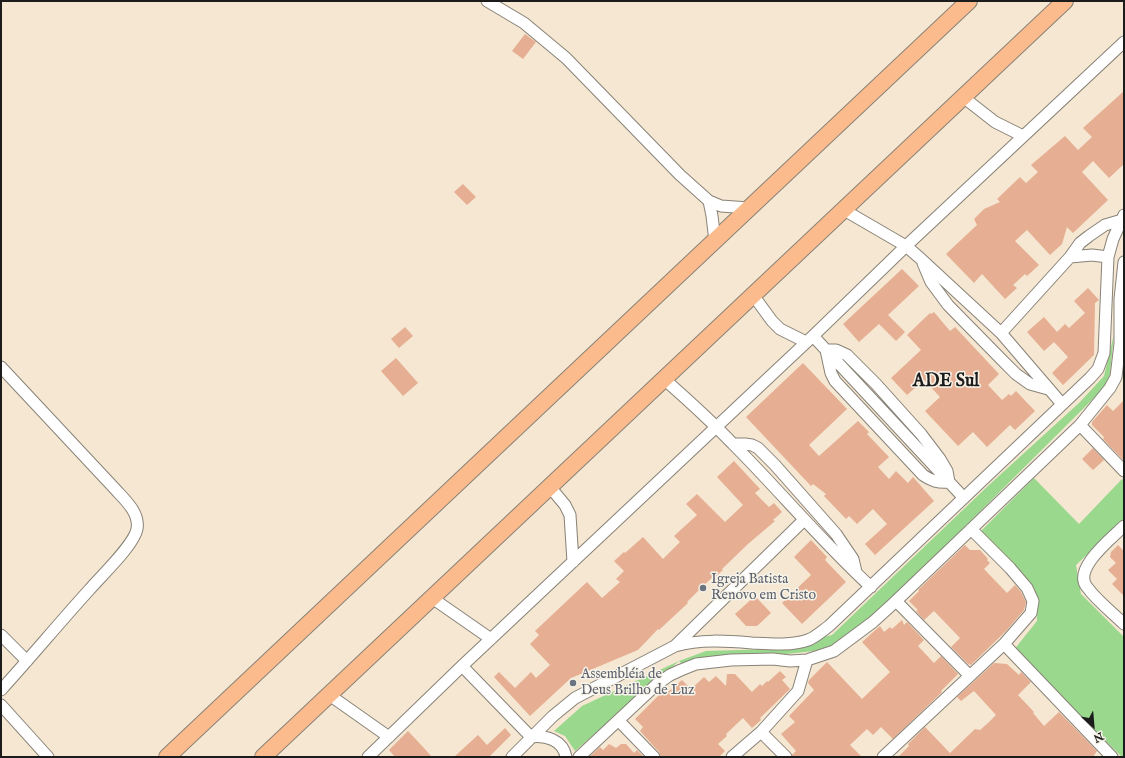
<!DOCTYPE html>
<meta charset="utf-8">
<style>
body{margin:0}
#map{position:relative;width:1125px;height:758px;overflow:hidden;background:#f5e7d2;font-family:"IM FELL English",serif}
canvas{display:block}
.frame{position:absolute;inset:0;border:2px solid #1c1c1c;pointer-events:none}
.north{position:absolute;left:1073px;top:706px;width:40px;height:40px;-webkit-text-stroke:3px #f7f3e8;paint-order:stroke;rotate:154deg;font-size:11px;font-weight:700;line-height:16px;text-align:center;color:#1c1c1c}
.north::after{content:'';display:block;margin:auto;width:14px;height:18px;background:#1c1c1c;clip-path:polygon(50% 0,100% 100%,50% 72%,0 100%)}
</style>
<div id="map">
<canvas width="1125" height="758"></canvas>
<div class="frame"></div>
<div class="north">N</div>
</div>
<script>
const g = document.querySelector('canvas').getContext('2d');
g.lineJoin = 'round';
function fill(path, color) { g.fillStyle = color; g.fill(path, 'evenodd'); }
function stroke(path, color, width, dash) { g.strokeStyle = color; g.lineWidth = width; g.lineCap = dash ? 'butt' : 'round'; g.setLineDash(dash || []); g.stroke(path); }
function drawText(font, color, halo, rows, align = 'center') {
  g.font = font + ' "IM FELL English",serif'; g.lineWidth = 3; g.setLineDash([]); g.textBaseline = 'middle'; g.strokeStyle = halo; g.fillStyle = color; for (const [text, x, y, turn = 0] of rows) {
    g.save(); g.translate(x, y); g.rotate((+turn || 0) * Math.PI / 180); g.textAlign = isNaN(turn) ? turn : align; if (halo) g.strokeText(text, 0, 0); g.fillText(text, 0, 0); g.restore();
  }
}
const green = new Path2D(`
 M1114 334 1109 383 876 615 833 649 683 665 679 661 575 751 565 736 554 731 582 706 679 661 706 651 775 649 832 635 989 485 1080 402 1104 376Z
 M1034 478 1079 524 1122 479 1124 480V520L1076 565 1081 594 1124 637V757H1122L1013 651 1037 621 1036 598 980 532Z`);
const building = new Path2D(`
 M525 34 536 42 523 59 512 51Z
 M1124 91V164L1109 178 1093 161 1082 172 1108 200 1073 233 1067 227 1062 244 1050 255 1027 230 1015 241 1039 265 1027 276 1025 274 1013 285 1017 288 1005 299 982 274 974 283 946 254 977 225 974 219 984 209 1000 202 997 199 1020 177 1026 183 1038 172 1031 165 1065 136 1078 150 1092 137 1083 128Z
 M463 184 476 197 467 205 454 192Z
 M902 269 919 286 888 315 905 332 896 341 879 324 859 342 843 324Z
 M1088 288 1099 300 1095 303 1094 355 1063 385 1052 373 1068 357 1054 342 1044 351 1027 332 1044 317 1057 332 1065 324 1069 328 1085 313 1074 301Z
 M934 312 950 331 955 327 999 374 988 385 1002 400 1009 394 1011 396 1016 391 1035 411 1015 430 1010 425 987 447 973 432 958 446 925 411 940 397 924 380 907 395 891 378 921 350 907 335 930 313 931 314Z
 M405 327 413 336 399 348 391 339Z
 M396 358 418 383 403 396 381 371Z
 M803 363 847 409 809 445 819 456 858 421 869 432 867 434 889 457 878 467 889 479 896 471 908 483 913 477 934 501 875 555 865 544 887 524 873 509 857 524 849 516 846 519 824 496 826 494 813 484 811 486 746 417Z
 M1124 400V461L1103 439 1104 437 1092 425V422L1107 405 1113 411Z
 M1093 448 1104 460 1093 470 1082 459Z
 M734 461 760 489 755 493 769 507 774 503 782 512 773 520 775 521 748 544 722 569 723 570 714 578 713 577 704 585 687 602 688 603 659 630 658 629 638 650 571 678 530 716 494 677 499 672 515 688 531 672 536 678 550 665 530 644 539 635 535 631 587 582 602 598 620 582 616 579 624 571 614 561 624 552 625 553 643 537 663 559 680 542 674 536 697 515 686 504 697 494 725 522 743 505 717 477Z
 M811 540 827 557 825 560 846 582 802 624 782 603 811 575 794 557Z
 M965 545 970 550H980L988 559 987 560 990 563 984 569 1007 593 1015 585 1021 592 1026 602 1024 610 1006 631 971 665 968 664 951 647 960 638 934 611 924 620 916 611 918 610 909 601 919 591 918 590Z
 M1118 545 1124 551V596L1112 584 1117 579 1108 570 1116 563 1110 557 1111 552Z
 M755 596 771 613 757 626H746L735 614Z
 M902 620 904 625 907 622 924 640 918 646 934 663 941 656 958 674 941 691 942 692 893 739 881 727 873 735 867 729 850 745 862 757H793L792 755 796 751 781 734 795 722 789 716 814 690 808 683 809 680 827 662 862 699 890 672 862 642 880 626 884 632 890 627 892 629Z
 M994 663 1007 664 1019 675 1021 672 1031 682 1018 695 1034 712 1033 713 1044 726 1059 712 1097 751 1093 757H898L909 746 908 744 925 727 950 753 975 729 980 730 988 723 996 715 974 691 961 701 957 697Z
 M780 671 786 677 782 680 790 689 760 718 761 720 752 728 743 718 726 734 727 736 718 744 725 751 719 757H661L659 752 640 731 643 727 635 719 665 689 669 691 682 680 691 689 704 677 709 682 716 676 726 686 727 674H735L752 692 760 684 762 686 767 681 768 682Z
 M505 728 511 735 489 757H454L478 735 487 745Z
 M408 731 423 747 432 757H395L389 750Z
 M609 744 616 748 621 744H626L634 753 637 750 644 757H589L600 747 603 750Z`);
const minor = new Path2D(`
 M487 1 524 23 566 58 680 175 709 201 721 206 749 208
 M963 97 995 122 1023 136
 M709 201 712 216 715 241
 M844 210 906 246 921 259 1001 333 1062 404
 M1070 257 1092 255 1108 257
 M923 263 931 282 948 305 1002 360 1016 374 1030 384 1048 389
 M753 295 772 321 780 329 806 342
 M1001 333 1070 257 1080 243 1089 236 1105 225 1122 220
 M813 336 964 498
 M826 350H836L847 355 876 384 921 434 940 459 947 471 949 482C938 483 932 481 923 475L835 381 831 373Z
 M1 367 116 490C125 500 140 513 137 529 134 545 102 575 90 589 60 622 31 657 1 690
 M664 379C688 400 711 421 733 444 780 491 822 542 871 587
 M1080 425 1124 471
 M733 444H745L752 445 758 448 775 465 836 534 853 559 856 572
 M550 487 565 505 570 515 573 562
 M1124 526C1112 538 1072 569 1087 587 1097 601 1112 612 1124 624
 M971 529 1010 568 1027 588 1033 601 1031 613 1004 644 1112 757
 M432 598 491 639
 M896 601 969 675
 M1 635 27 661
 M676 645 804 520
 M462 666 531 737C546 735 563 740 566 757
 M328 694 389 737
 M1 705 48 757
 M619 721 654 757
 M761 732 786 757
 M368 757 462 666 813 336 906 246 1124 42
 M512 757 553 716 575 698 675 646C700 639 727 641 752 643 770 644 791 646 808 640 816 637 822 631 829 626L1090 378 1098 369 1104 353 1108 257 1113 239 1124 215
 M579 757 656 685 670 675 681 670 696 664 731 660 773 659 790 661 807 660 834 651 873 622 896 601 1080 425 1110 388 1116 377 1120 344V299L1124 262
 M732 757 761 732 798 691 807 660
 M883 757 1004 644`);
const highway = new Path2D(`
 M167 757 969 1
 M263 757 1065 1`);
const markers = [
 [703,588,4,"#6b7280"],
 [573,683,4,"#6b7280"]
];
const worshipNames = [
 ["Igreja Batista",711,580],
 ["Renovo em Cristo",711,596],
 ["Assembléia de",581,675],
 ["Deus Brilho de Luz",581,691]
];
const districtNames = [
 ["ADE Sul",946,382]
];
fill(green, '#9ad88e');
fill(building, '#e6ae92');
stroke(minor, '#888277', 13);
stroke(highway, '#888277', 18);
stroke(minor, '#fff', 11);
stroke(highway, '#fbbb8d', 16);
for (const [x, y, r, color] of markers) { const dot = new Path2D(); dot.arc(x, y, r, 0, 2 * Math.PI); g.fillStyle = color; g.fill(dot); stroke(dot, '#f7f3e8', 1.5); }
drawText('14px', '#5b616d', '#f7f3e8', worshipNames, 'left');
drawText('bold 18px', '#1c1c1c', '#f7f3e8', districtNames);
</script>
